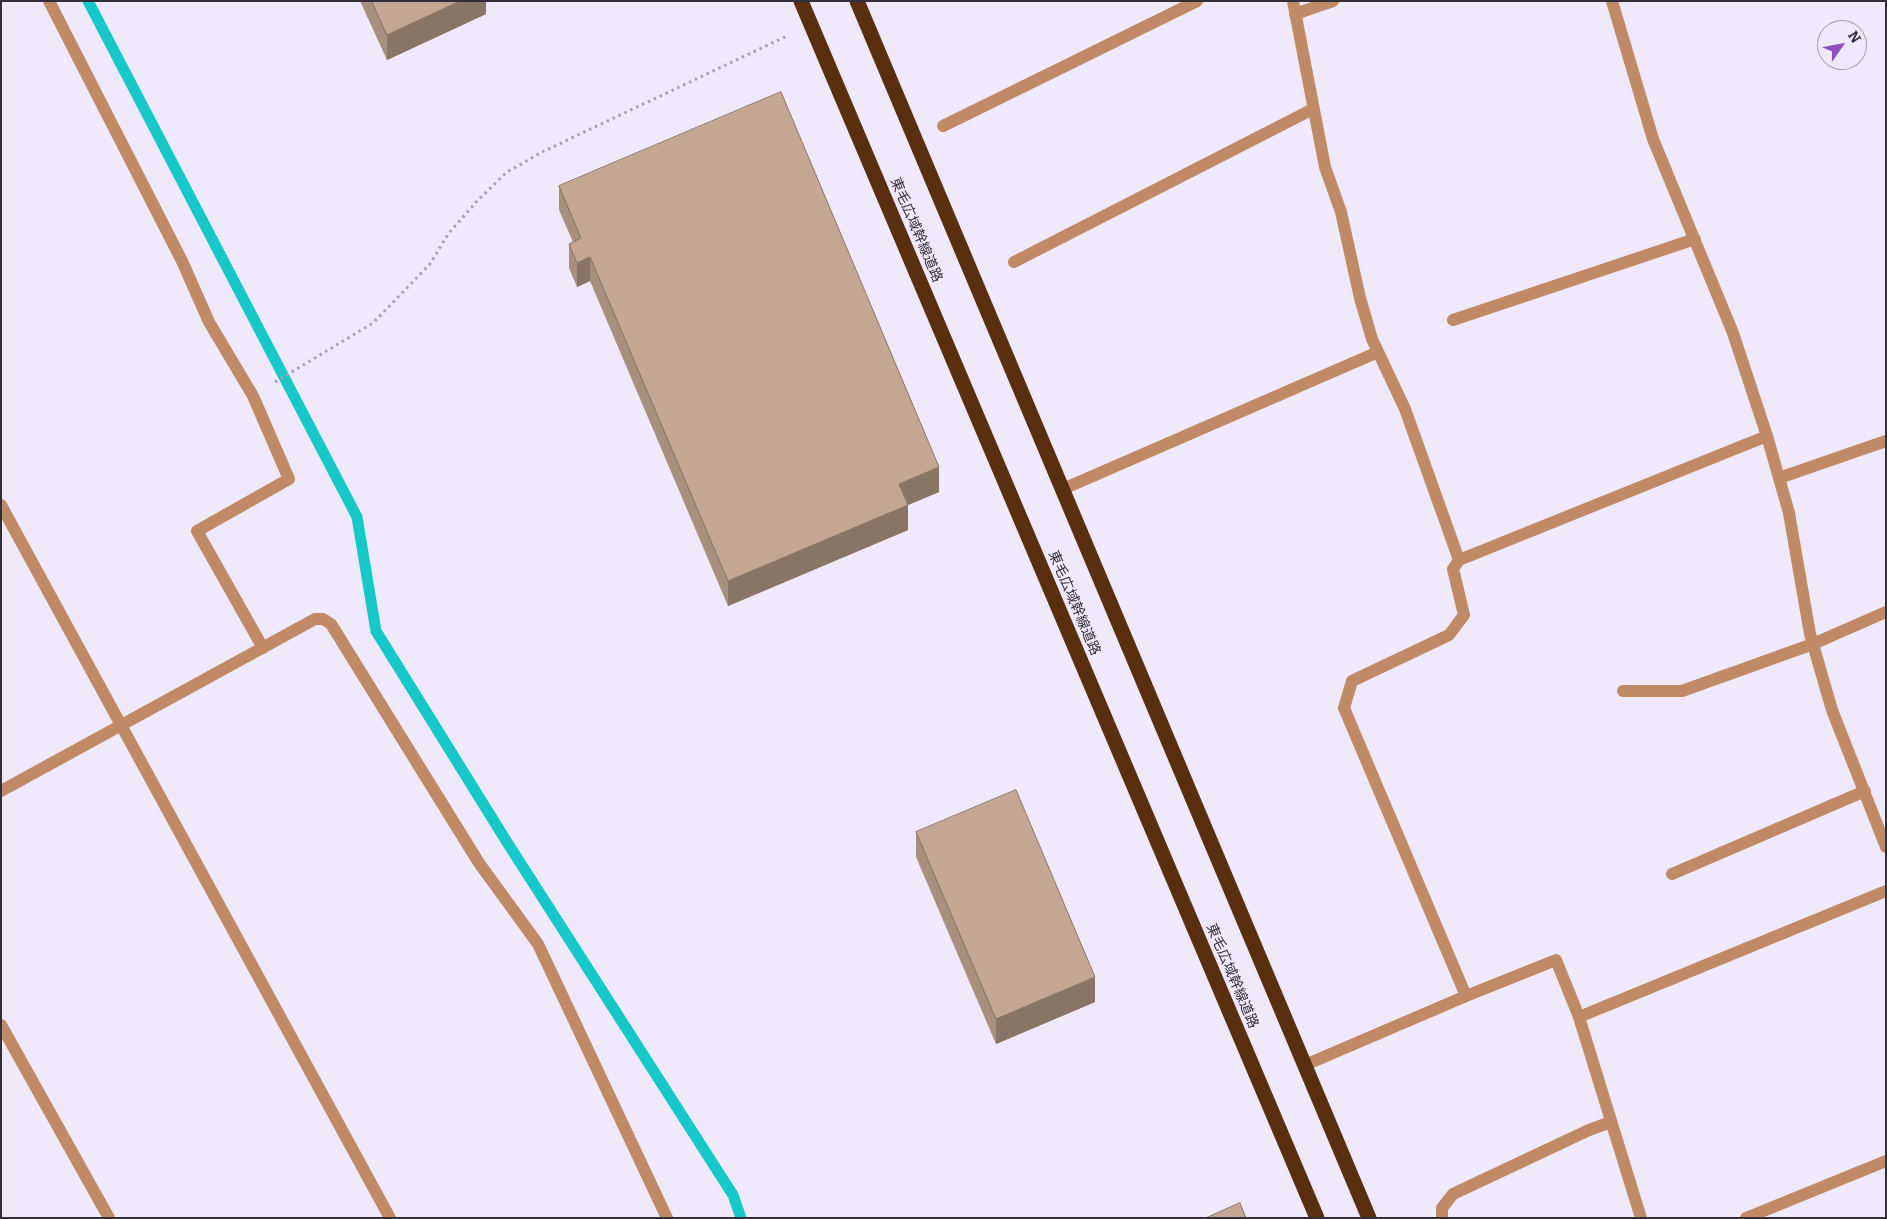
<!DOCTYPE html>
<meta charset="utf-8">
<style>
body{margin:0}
#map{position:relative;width:1887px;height:1219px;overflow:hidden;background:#f0e9fb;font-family:Bitter,serif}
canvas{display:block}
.frame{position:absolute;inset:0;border:2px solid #332e3a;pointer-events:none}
.north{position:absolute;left:1817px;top:20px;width:50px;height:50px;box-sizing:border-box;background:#f0e9fb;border:1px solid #a49eae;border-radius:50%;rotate:57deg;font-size:14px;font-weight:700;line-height:20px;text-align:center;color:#332e3a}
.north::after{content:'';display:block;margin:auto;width:18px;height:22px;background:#8f4fc4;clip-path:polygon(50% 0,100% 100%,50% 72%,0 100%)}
</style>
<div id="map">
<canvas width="1887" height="1219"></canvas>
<div class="frame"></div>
<div class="north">N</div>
</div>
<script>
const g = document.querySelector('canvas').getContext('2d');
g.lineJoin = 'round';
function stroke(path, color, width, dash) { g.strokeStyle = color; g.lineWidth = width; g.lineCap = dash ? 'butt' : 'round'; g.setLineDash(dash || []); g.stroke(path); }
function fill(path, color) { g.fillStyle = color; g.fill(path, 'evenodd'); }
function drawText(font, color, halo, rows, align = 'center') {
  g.font = font + ' Bitter,"Noto Sans JP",serif'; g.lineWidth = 4; g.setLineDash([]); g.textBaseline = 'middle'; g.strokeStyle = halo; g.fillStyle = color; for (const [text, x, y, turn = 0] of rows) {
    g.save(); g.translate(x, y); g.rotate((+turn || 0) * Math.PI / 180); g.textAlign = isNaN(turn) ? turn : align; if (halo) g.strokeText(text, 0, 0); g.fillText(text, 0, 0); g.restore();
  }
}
const stream = new Path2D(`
 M88 1 357 517 376 631 505 839 733 1195 741 1218`);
const path = new Path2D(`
 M275 382 373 323 430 264 448 234 479 199 507 172 542 152 787 36`);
const minor = new Path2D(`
 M49 1 182 261 209 322 253 396 289 479 197 531 263 648
 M1293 1 1325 167 1341 212 1360 298 1372 339 1405 409 1459 560
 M1612 1 1653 139 1733 333 1767 436 1789 513 1810 634 1832 710 1886 847
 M1295 14 1333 1
 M943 126 1197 1
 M1014 262 1313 109
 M1453 320 1695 239
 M1779 478 1886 441
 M1063 489 1378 352
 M1 505 390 1218
 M1623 691H1682L1813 644 1886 612
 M1 791 315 619H323L331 624 479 863 538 944 667 1218
 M1672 874 1865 791
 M1466 996 1344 708 1352 681 1449 635 1464 615 1453 569 1459 560 1767 436
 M1579 1017 1886 891
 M1 1025 109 1218
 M1305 1065 1466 996 1556 960 1579 1017 1641 1218
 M1442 1218V1208L1453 1194 1589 1130 1611 1122
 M1746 1218 1886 1161`);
const highway = new Path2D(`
 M801 1 1317 1218
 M857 1 1369 1218`);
const wall = new Path2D(`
 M360 1H486V14L387 60Z
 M559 186 939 492 908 505V530L728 606 590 281 577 287 569 268V244L573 242 559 210Z
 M916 832 1095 1002 996 1044 916 857Z`);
const shadedWall = new Path2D(`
 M460 1H486V14L387 60V35Z
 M590 257V281L577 287V263Z
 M939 467V492L908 505V530L728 606V581L899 484Z
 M1095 977V1002L996 1044V1019Z`);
const building = new Path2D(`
 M372 1H460L387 35Z
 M781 92 939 467 899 484 908 505 728 581 590 257 577 263 569 244 581 238 559 186Z
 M1016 790 1095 977 996 1019 916 832Z
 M1240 1203 1246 1218H1206Z`);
const streetNames = [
 ["東毛広域幹線道路",916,230,67],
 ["東毛広域幹線道路",1074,603,67],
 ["東毛広域幹線道路",1232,976,67]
];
stroke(stream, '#16c8ca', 11);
stroke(path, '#a59faf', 3, [2.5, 4]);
stroke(minor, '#c18a66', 12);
stroke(highway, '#592f10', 15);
fill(wall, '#a8907e');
fill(shadedWall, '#887566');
fill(building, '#c3a792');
stroke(building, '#887566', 1);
drawText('14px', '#332e3a', '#f0e9fb', streetNames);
</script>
